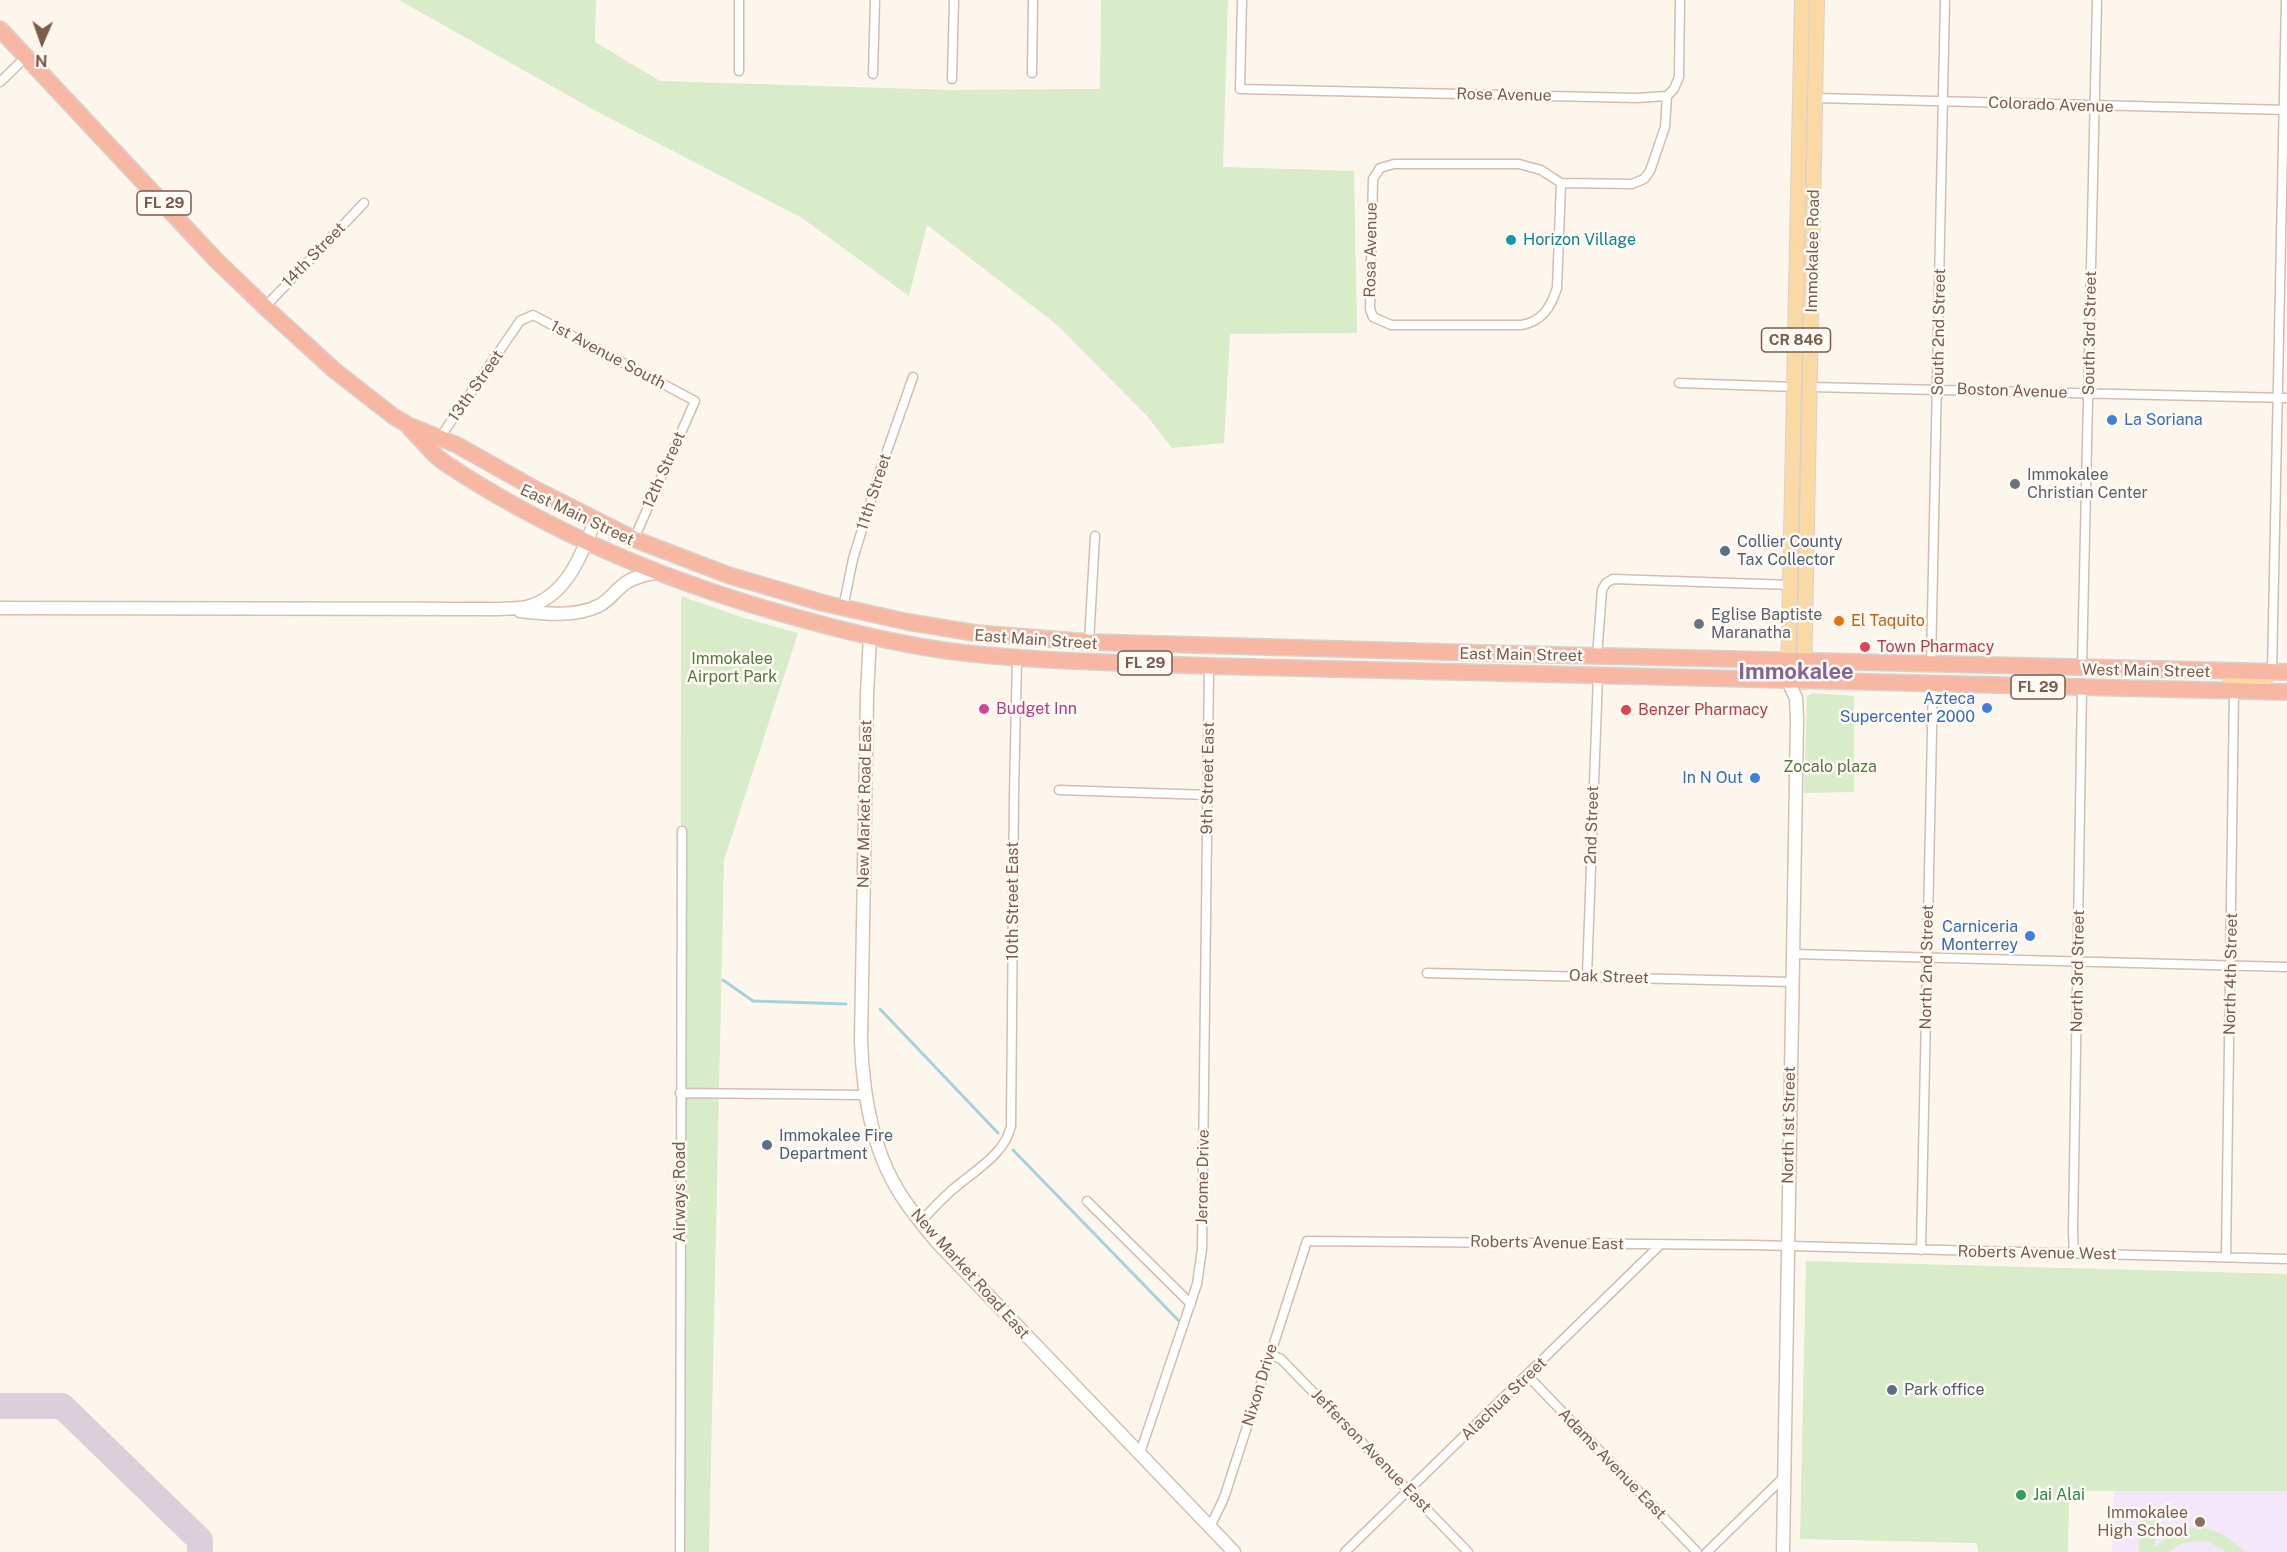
<!DOCTYPE html>
<style>
body{margin:0}
#map{position:relative;width:2287px;height:1552px;overflow:hidden;background:#fdf6ec;font-family:"Public Sans",sans-serif}
canvas{display:block}
.north{position:absolute;left:12px;top:12px;width:60px;height:60px;-webkit-text-stroke:4px #fffaf3;paint-order:stroke;rotate:182deg;font-size:16px;font-weight:700;line-height:24px;text-align:center;color:#7a5c4d}
.north::after{content:'';display:block;margin:auto;width:21px;height:27px;background:#7a5c4d;clip-path:polygon(50% 0,100% 100%,50% 72%,0 100%)}
</style>
<div id="map">
<canvas width="2287" height="1552"></canvas>
<div class="north">N</div>
</div>
<script>
const g = document.querySelector('canvas').getContext('2d');
g.lineJoin = 'round';
function fill(path, color) { g.fillStyle = color; g.fill(path, 'evenodd'); }
function stroke(path, color, width, dash) { g.strokeStyle = color; g.lineWidth = width; g.lineCap = dash ? 'butt' : 'round'; g.setLineDash(dash || []); g.stroke(path); }
function drawText(font, color, halo, rows, align = 'center') {
  g.font = font + ' "Public Sans",sans-serif'; g.lineWidth = 5; g.setLineDash([]); g.textBaseline = 'middle'; g.strokeStyle = halo; g.fillStyle = color; for (const [text, x, y, turn = 0] of rows) {
    g.save(); g.translate(x, y); g.rotate((+turn || 0) * Math.PI / 180); g.textAlign = isNaN(turn) ? turn : align; if (halo) g.strokeText(text, 0, 0); g.fillText(text, 0, 0); g.restore();
  }
}
const education = new Path2D(`
 M2114 1491H2287V1552H2112Z`);
const green = new Path2D(`
 M399 0H596L595 42 660 81 950 90 1100 89 1101 0H1228L1223 167 1354 171 1357 333 1230 334 1224 443 1172 448 1147 416 1056 324 927 225 909 296 802 218 594 110Z
 M681 596 744 618 798 633 724 860 709 1552H680Z
 M1812 693 1854 696V792L1804 793 1807 696Z
 M1806 1261 2287 1274V1491H2069L2068 1552H1978L1977 1543 1800 1539Z
 M2140 1508 2155 1512V1547C2189 1519 2214 1522 2245 1552H2227L2211 1543 2199 1541 2182 1543 2169 1552H2139Z`);
const stream = new Path2D(`
 M723 980 753 1001 846 1004
 M880 1009 998 1133
 M1013 1150 1178 1320`);
const taxiway = new Path2D(`
 M0 1406H62L200 1540V1552`);
const street = new Path2D(`
 M1242 0 1240 89 1637 98 1667 96 1674 89 1679 77 1680 0
 M739 71V0
 M1032 73 1033 0
 M873 74 875 0
 M952 79 954 0
 M0 82 26 57
 M1816 98 2287 110
 M1561 183 1557 288C1551 307 1542 322 1521 325H1391L1373 317 1370 309 1373 179 1380 168 1394 164H1519L1541 170 1561 183 1632 184 1644 179 1650 171 1665 127 1667 96
 M265 307 364 203
 M1679 383 1795 387
 M1810 387 2287 398
 M439 439 520 321 533 315 695 401 634 539
 M843 608 853 559 880 471 913 377
 M1089 642 1095 536
 M1597 656 1602 590 1606 583 1613 579 1791 585
 M1931 663 1945 0
 M2082 667 2097 0
 M2272 671 2286 0
 M1059 790 1208 795
 M1793 954 2287 967
 M1427 973 1792 982
 M1587 976 1598 675
 M680 1093 864 1095
 M1087 1201 1191 1304
 M921 1222C930 1211 940 1201 951 1191 972 1172 1005 1155 1011 1126L1014 795 1017 658
 M1921 1250 1933 684
 M2074 1254 2073 1230 2082 688
 M2226 1257 2234 691
 M1270 1354 1281 1359 1468 1552
 M1527 1375 1697 1552
 M1140 1453 1197 1284 1202 1249 1209 666
 M1210 1527 1224 1498 1307 1241 1753 1245 2287 1259
 M680 1552 682 831
 M1345 1552 1661 1244
 M1707 1552 1784 1477`);
const secondary = new Path2D(`
 M0 608 498 609C507 608 517 609 526 607 566 598 582 554 595 521
 M520 611C545 614 576 617 598 606 609 601 614 592 623 585 632 577 646 575 658 572
 M870 636 867 694 861 1041C863 1098 873 1157 907 1204 916 1217 926 1229 936 1241L1234 1552
 M1783 1552 1797 719 1796 698 1788 681`);
const primary = new Path2D(`
 M1788 681 1802 0
 M1804 682 1817 0
 M2230 684H2260L2272 671`);
const highway = new Path2D(`
 M0 29 216 260 265 307 334 370 393 416 408 425 457 445 537 490 634 539 728 575 823 603 908 622 975 633 1089 642 1517 654 2287 672
 M409 427 436 456 445 463C556 537 681 587 809 621 860 635 912 647 965 653 1046 662 1128 663 1209 666L2287 692`);
const markers = [
 [1511,240,6,"#0f9aa8"],
 [2112,420,6,"#3f7fe0"],
 [2015,484,6,"#6b7280"],
 [1725,551,6,"#5c6f8a"],
 [1839,621,6,"#e8710a"],
 [1699,624,6,"#6b7280"],
 [1865,647,6,"#e0444e"],
 [1987,708,6,"#3f7fe0"],
 [984,709,6,"#d1479c"],
 [1626,710,6,"#e0444e"],
 [1755,778,6,"#3f7fe0"],
 [2030,936,6,"#3f7fe0"],
 [767,1145,6,"#5c6f8a"],
 [1892,1390,6,"#5c6f8a"],
 [2021,1495,6,"#2e9e5b"],
 [2200,1522,6,"#8d6e63"]
];
const shields = [
 [164,203,54],
 [1796,340,69],
 [1145,663,54],
 [2038,687,54]
];
const shieldNames = [
 ["FL 29",164,203],
 ["CR 846",1796,340],
 ["FL 29",1145,663],
 ["FL 29",2038,687]
];
const streetNames = [
 ["Rose Avenue",1504,95,1],
 ["Colorado Avenue",2051,105,2],
 ["Rosa Avenue",1371,250,-89],
 ["Immokalee Road",1813,251,-89],
 ["14th Street",314,255,-46],
 ["South 2nd Street",1939,332,-89],
 ["South 3rd Street",2090,333,-89],
 ["1st Avenue South",608,355,28],
 ["13th Street",476,386,-55],
 ["Boston Avenue",2012,391,2],
 ["12th Street",664,470,-66],
 ["11th Street",874,492,-72],
 ["East Main Street",577,515,25],
 ["East Main Street",1036,640,4],
 ["East Main Street",1521,655,1],
 ["West Main Street",2146,671,1],
 ["9th Street East",1208,778,-89],
 ["New Market Road East",865,804,-89],
 ["2nd Street",1592,825,-88],
 ["10th Street East",1013,901,-90],
 ["North 2nd Street",1927,967,-89],
 ["North 3rd Street",2078,971,-89],
 ["North 4th Street",2231,974,-89],
 ["Oak Street",1609,977,2],
 ["North 1st Street",1789,1125,-89],
 ["Jerome Drive",1203,1177,-89],
 ["Airways Road",680,1192,-90],
 ["Roberts Avenue East",1547,1243,1],
 ["Roberts Avenue West",2037,1253,1],
 ["New Market Road East",970,1274,48],
 ["Nixon Drive",1260,1385,-73],
 ["Alachua Street",1504,1399,-44],
 ["Jefferson Avenue East",1371,1451,46],
 ["Adams Avenue East",1612,1464,46]
];
const cultureNames = [
 ["Horizon Village",1523,240]
];
const shopNames = [
 ["La Soriana",2124,420,"left"],
 ["Azteca",1975,699],
 ["Supercenter 2000",1975,717],
 ["In N Out",1743,778],
 ["Carniceria",2018,927],
 ["Monterrey",2018,945]
];
const worshipNames = [
 ["Immokalee",2027,475],
 ["Christian Center",2027,493],
 ["Eglise Baptiste",1711,615],
 ["Maranatha",1711,633]
];
const serviceNames = [
 ["Collier County",1737,542],
 ["Tax Collector",1737,560],
 ["Immokalee Fire",779,1136],
 ["Department",779,1154],
 ["Park office",1904,1390]
];
const foodNames = [
 ["El Taquito",1851,621]
];
const healthNames = [
 ["Town Pharmacy",1877,647],
 ["Benzer Pharmacy",1638,710]
];
const parkNames = [
 ["Immokalee",732,659],
 ["Airport Park",732,677],
 ["Zocalo plaza",1830,767]
];
const hotelNames = [
 ["Budget Inn",996,709]
];
const leisureNames = [
 ["Jai Alai",2033,1495]
];
const educationNames = [
 ["Immokalee",2188,1513],
 ["High School",2188,1531]
];
const districtNames = [
 ["Immokalee",1796,672]
];
fill(education, '#f3e8fa');
fill(green, '#d8ecc9');
stroke(stream, '#a5d3da', 3);
stroke(taxiway, '#dbcfda', 26);
stroke(street, '#d1beb0', 11);
stroke(secondary, '#d6c0b0', 15);
stroke(primary, '#dad1cd', 16);
stroke(highway, '#dad1cd', 18);
stroke(street, '#fff', 8);
stroke(secondary, '#fff', 12);
stroke(primary, '#fbd9a5', 14);
stroke(highway, '#f7b7a3', 15);
for (const [x, y, r, color] of markers) { const dot = new Path2D(); dot.arc(x, y, r, 0, 2 * Math.PI); g.fillStyle = color; g.fill(dot); stroke(dot, '#fffaf3', 2); }
for (const [x, y, w] of shields) { const box = new Path2D(); box.roundRect(x - w / 2, y - 12, w, 24, 4.5); g.fillStyle = '#fffaf3'; g.fill(box); stroke(box, '#7a5c4d', 1.5); }
drawText('bold 15px', '#7a5c4d', null, shieldNames);
drawText('16px', '#7a5c4d', '#fffaf3', streetNames);
drawText('16px', '#0d838f', '#fffaf3', cultureNames, 'left');
drawText('16px', '#366cbe', '#fffaf3', shopNames, 'right');
drawText('16px', '#5b616d', '#fffaf3', worshipNames, 'left');
drawText('16px', '#4e5e75', '#fffaf3', serviceNames, 'left');
drawText('16px', '#c56008', '#fffaf3', foodNames, 'left');
drawText('16px', '#be3a42', '#fffaf3', healthNames, 'left');
drawText('16px', '#537a41', '#fffaf3', parkNames);
drawText('16px', '#b23c85', '#fffaf3', hotelNames, 'left');
drawText('16px', '#27864d', '#fffaf3', leisureNames, 'left');
drawText('16px', '#785e54', '#fffaf3', educationNames, 'right');
drawText('bold 22px', '#846695', '#fffaf3', districtNames);
</script>
